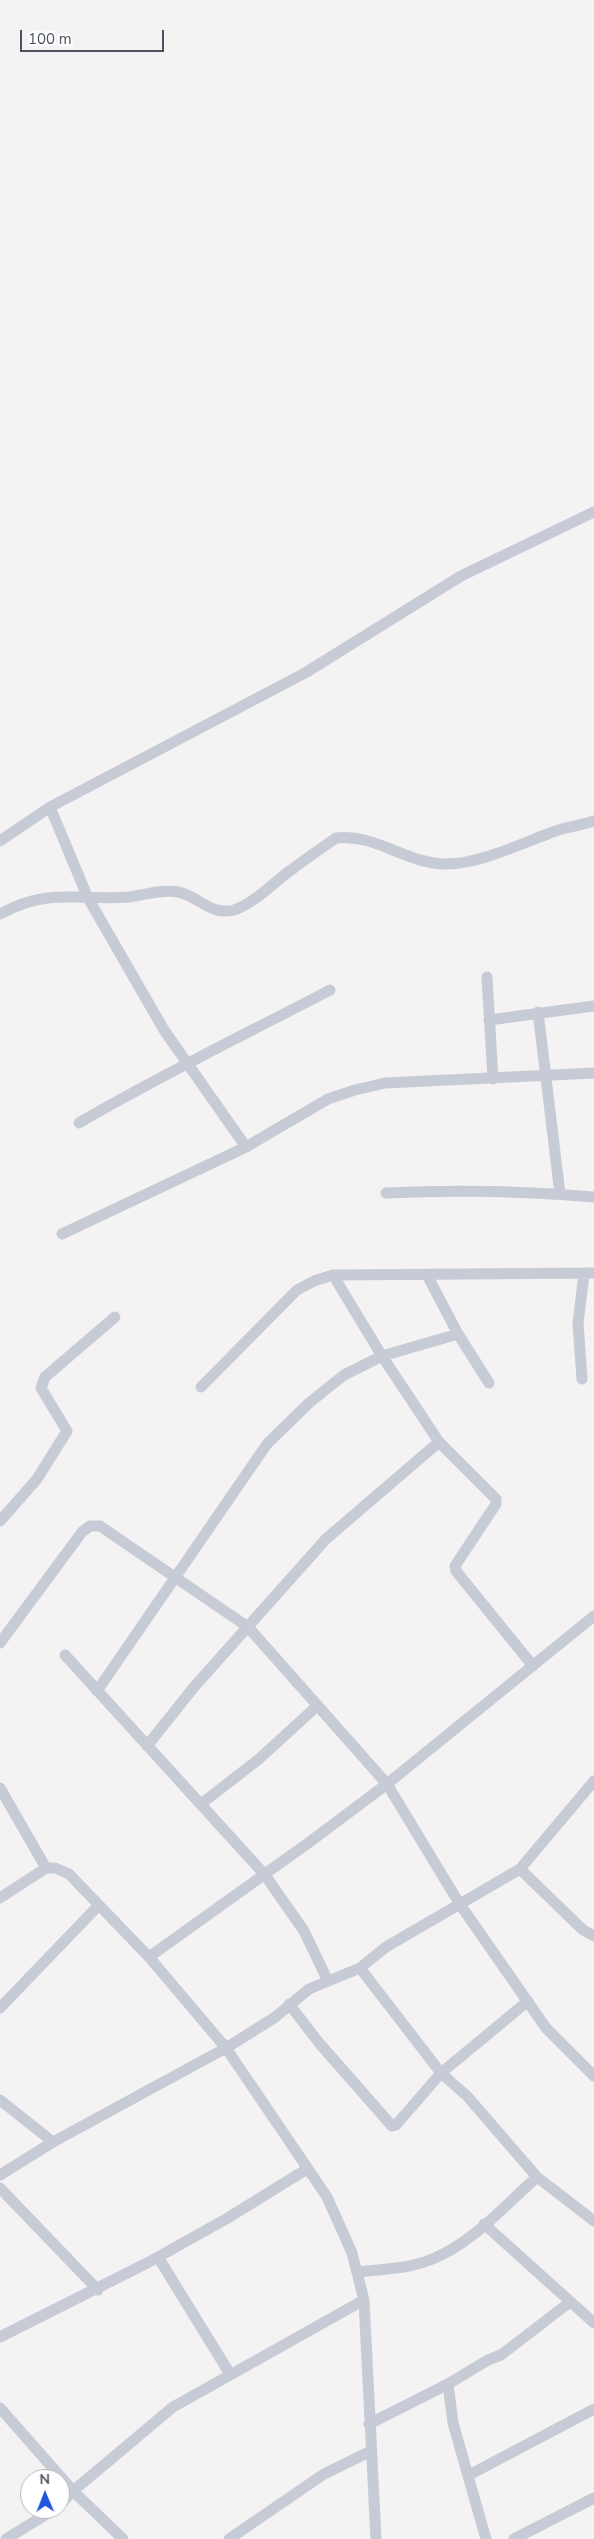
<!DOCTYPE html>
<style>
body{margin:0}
#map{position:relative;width:594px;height:2539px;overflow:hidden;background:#f4f2f2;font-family:"Nunito Sans",sans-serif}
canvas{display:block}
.north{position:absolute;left:20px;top:2469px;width:50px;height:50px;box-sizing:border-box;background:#fff;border:1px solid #b7b9bf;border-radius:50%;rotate:359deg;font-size:14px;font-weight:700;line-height:20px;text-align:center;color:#4a515f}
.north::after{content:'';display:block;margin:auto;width:18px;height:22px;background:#2054df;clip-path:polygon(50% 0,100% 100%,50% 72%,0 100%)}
.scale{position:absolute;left:20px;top:30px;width:144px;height:22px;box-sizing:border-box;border:2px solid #4a515f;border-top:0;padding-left:6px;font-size:15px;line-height:18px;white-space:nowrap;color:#4a515f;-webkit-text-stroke:4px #fff;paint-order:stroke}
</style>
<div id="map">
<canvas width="594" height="2539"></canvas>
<div class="north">N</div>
<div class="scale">100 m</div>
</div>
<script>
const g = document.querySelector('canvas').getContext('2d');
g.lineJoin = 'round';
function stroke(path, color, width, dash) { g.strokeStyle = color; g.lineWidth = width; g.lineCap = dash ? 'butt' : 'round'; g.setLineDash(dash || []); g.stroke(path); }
const minor = new Path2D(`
 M50 807 88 898 164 1030 246 1147
 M0 841 50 807 305 673 461 576 594 512
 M0 914C50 887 77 901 129 897 145 895 162 889 178 892 199 896 210 916 234 910 253 904 271 885 287 873 303 861 320 849 336 838 375 833 409 865 447 864 478 864 521 844 550 833 564 827 580 826 594 821
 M487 977 493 1079
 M538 1012 560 1194
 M489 1020 594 1006
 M79 1123C161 1075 246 1034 330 990
 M386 1193C455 1190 524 1191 594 1197
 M62 1234 246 1147 328 1099 355 1090 385 1083 594 1073
 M333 1275 382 1356 439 1442 496 1499V1504L455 1566 456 1571 533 1666
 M427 1275 458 1334 489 1383
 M582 1379 578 1323 584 1274
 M201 1387 297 1290 314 1281 333 1275 594 1273
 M0 1521 37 1479 67 1431 41 1388 45 1377 115 1317
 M0 1643 82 1532 90 1526H100L248 1627 387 1784 459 1903 546 2028 594 2076
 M65 1655 265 1875 304 1931 328 1981
 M97 1691 267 1444 309 1403 344 1375 382 1356 458 1334
 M147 1746 194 1687 326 1539 439 1442
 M0 1788 46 1868
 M201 1804 259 1759 317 1706
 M520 1869 583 1930 594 1936
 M0 1898 46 1868H55L69 1874 149 1957 226 2048 327 2197 352 2253 364 2300 376 2539
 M149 1957 311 1841 387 1784 594 1616
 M289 2004 320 2044 392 2126 396 2125 441 2073 528 2001
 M0 2008 98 1906
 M0 2100 53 2142
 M0 2175 53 2142 226 2048 274 2018 309 1989 360 1968 386 1947 520 1869 594 1781
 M537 2177 594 2221
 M0 2188 98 2290
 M484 2224 594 2323
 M158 2257 230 2374
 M357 2272C382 2269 407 2269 430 2260 472 2244 504 2206 537 2177L467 2096 441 2073 360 1968
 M0 2337 149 2262 226 2219 307 2169
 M448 2384 453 2423 486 2539
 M0 2408 73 2491 123 2539
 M369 2424 448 2384 488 2360 501 2355 570 2302
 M469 2475 594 2409
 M60 2505 73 2491 173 2407 364 2300
 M6 2539 55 2509
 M229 2539 324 2474 371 2451
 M514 2539 594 2498`);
stroke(minor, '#c6cbd5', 11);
</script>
